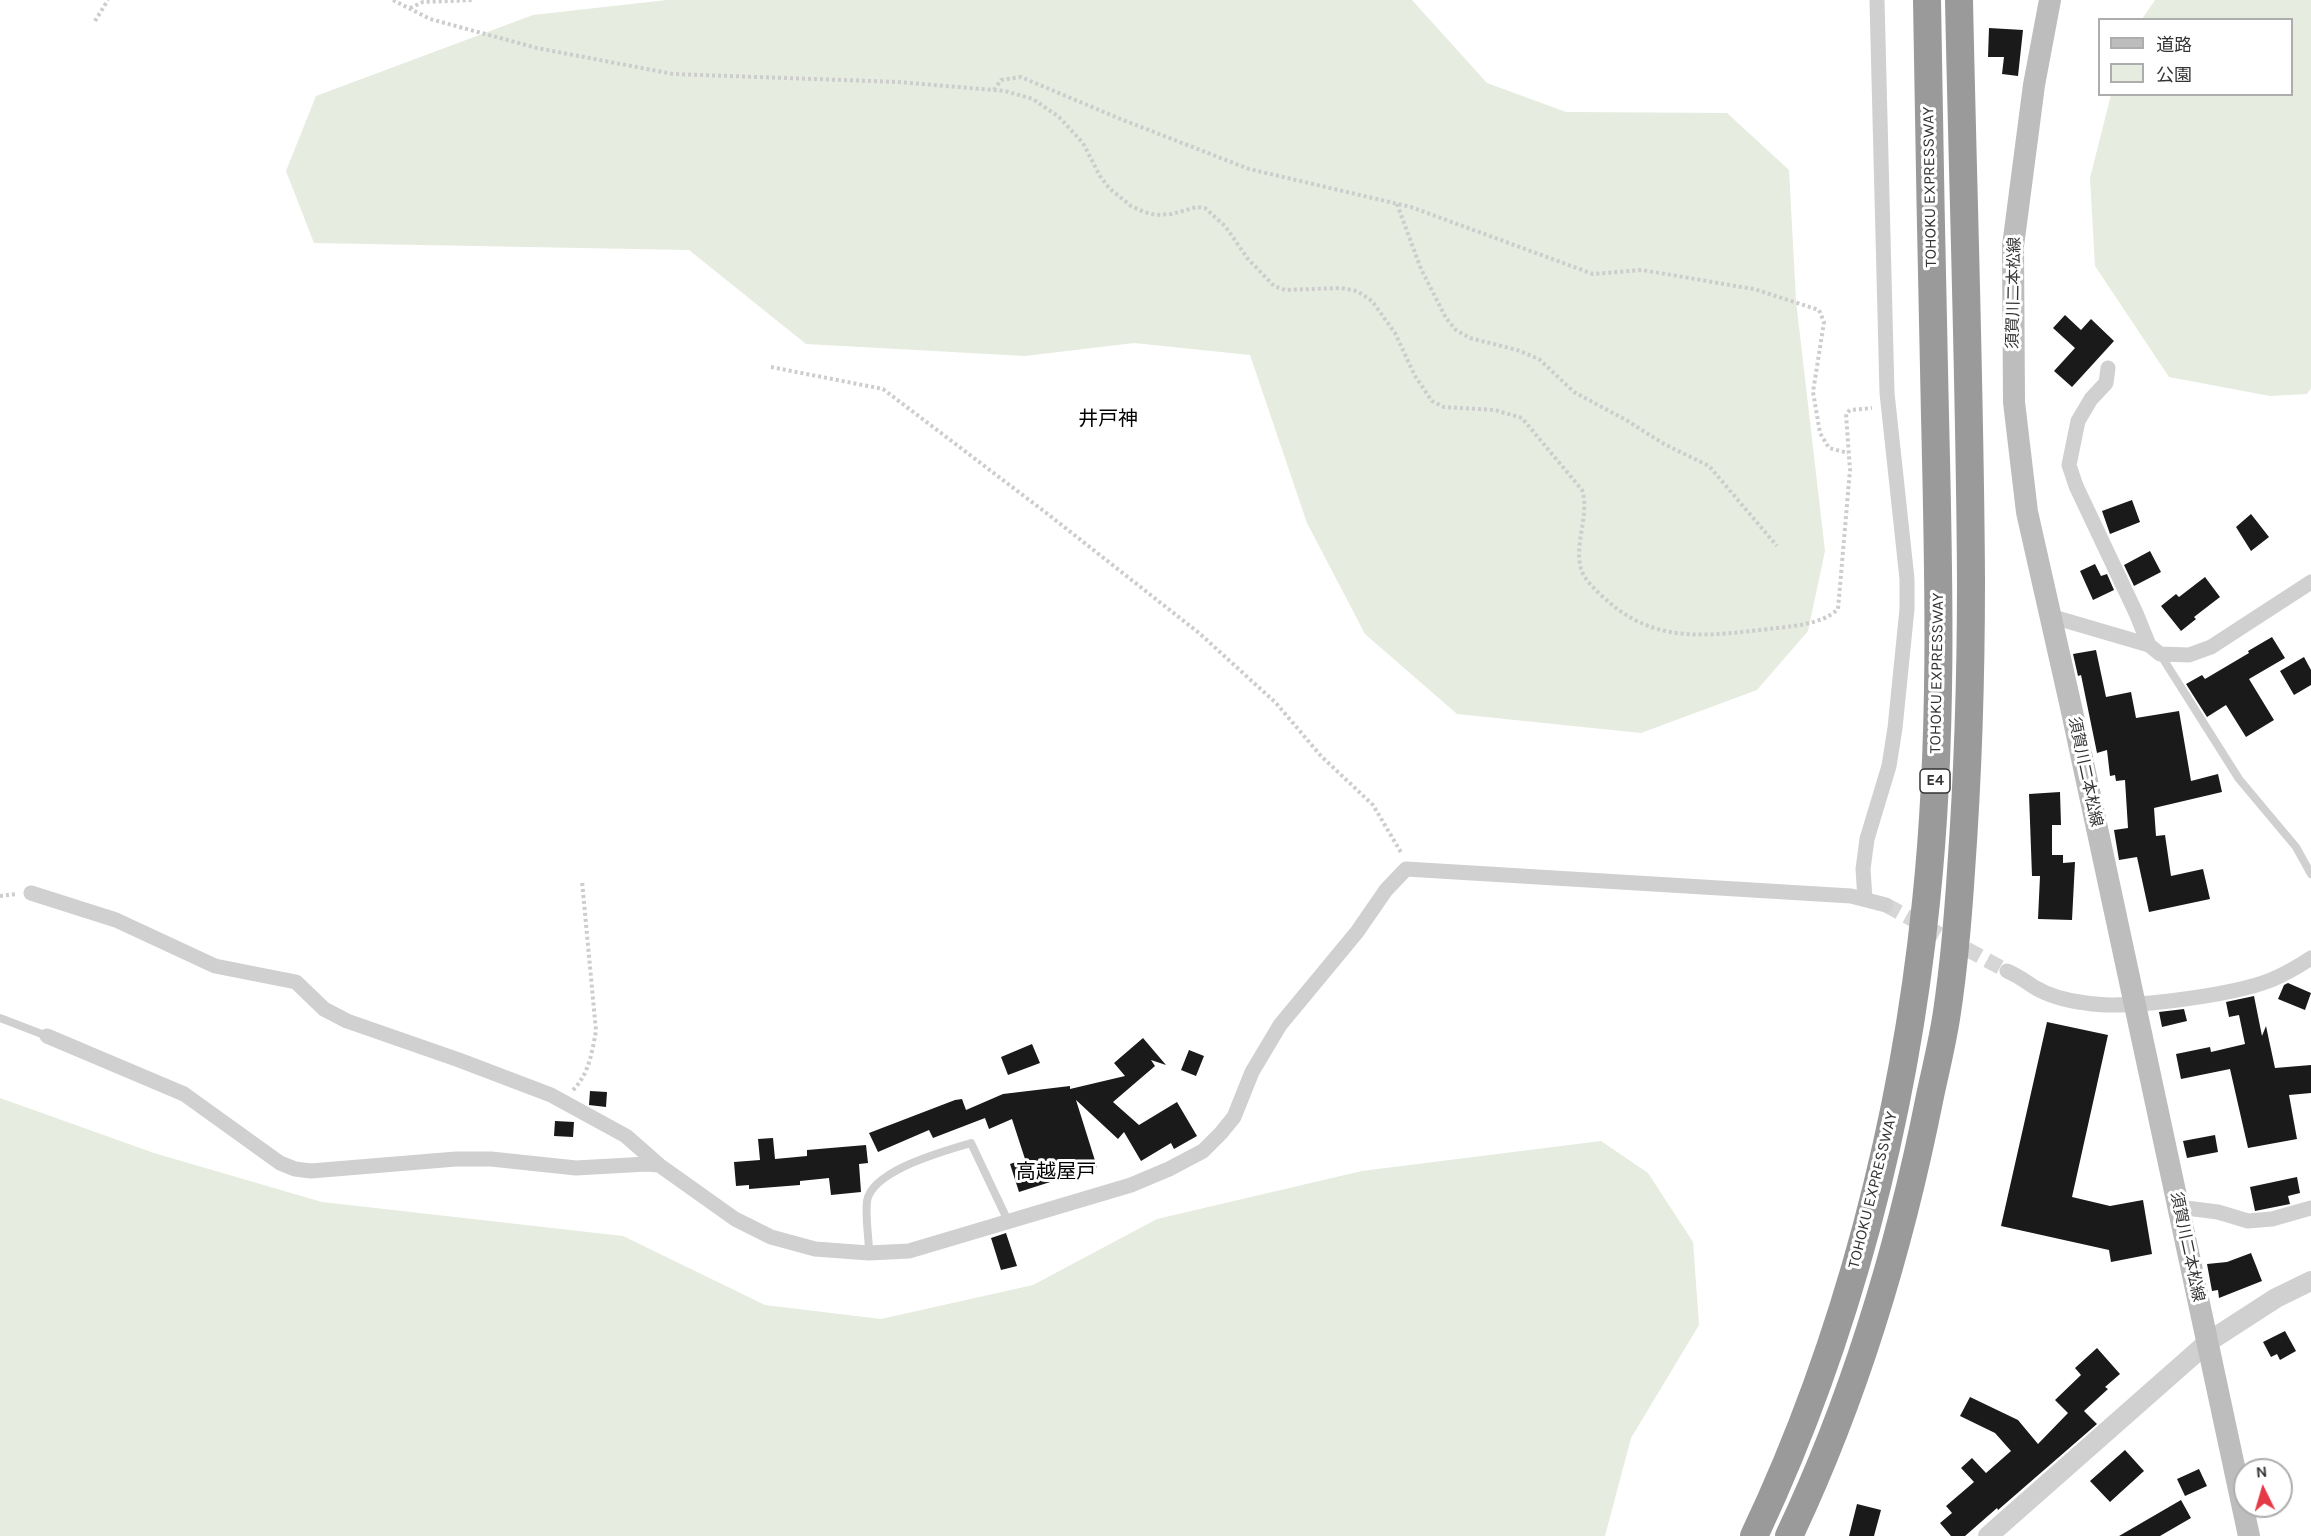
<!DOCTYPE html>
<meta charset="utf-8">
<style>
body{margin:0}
#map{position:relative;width:2311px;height:1536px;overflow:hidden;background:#fff;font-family:Karla,"Noto Sans JP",sans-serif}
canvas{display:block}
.legend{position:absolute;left:2098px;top:18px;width:195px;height:78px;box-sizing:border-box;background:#fff;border:2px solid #adadad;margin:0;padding:8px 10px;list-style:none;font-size:18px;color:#333}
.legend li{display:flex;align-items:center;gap:12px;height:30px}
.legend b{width:30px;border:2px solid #adadad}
.north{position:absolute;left:2233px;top:1458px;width:60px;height:60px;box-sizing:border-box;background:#fff;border:2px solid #adadad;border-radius:50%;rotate:355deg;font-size:16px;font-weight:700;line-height:24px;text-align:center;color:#333}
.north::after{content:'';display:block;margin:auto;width:21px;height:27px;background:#e63946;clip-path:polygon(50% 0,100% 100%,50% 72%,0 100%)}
</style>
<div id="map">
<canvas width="2311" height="1536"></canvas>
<ul class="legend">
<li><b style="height:8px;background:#bdbdbd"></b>道路</li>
<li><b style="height:16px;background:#e6ecdf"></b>公園</li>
</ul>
<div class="north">N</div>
</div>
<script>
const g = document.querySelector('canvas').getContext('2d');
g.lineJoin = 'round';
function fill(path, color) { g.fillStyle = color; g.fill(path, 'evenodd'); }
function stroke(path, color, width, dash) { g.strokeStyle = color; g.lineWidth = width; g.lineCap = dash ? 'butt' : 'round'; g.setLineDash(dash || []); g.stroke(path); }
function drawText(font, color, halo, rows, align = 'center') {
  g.font = font + ' Karla,"Noto Sans JP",sans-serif'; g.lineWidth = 6; g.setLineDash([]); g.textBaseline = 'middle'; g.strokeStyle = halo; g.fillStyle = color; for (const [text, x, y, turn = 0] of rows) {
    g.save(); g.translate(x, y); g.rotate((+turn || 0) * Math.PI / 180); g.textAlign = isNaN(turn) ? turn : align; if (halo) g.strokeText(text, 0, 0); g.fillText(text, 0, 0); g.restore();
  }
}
const green = new Path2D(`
 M667 0H1412L1487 83 1566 112 1727 113 1789 170 1796 301 1825 551 1808 631 1757 690 1641 733 1457 714 1365 634 1307 523 1250 355 1134 343 1025 356 806 344 689 250 314 243 286 171 316 96 533 15Z
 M2155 0H2311V388L2307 394 2270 396 2169 377 2095 266 2090 178 2111 95 2292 94V20L2142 19Z
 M0 1098 154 1153 322 1202 623 1236 765 1305 881 1319 1033 1285 1157 1219 1362 1171 1601 1141 1648 1173 1693 1242 1699 1325 1631 1438 1605 1536H0Z`);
const building = new Path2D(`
 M1989 28 2023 30 2018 76 2002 74 2004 57H1988Z
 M2065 315 2081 330 2091 319 2114 341 2072 387 2054 371 2075 348 2053 328Z
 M2132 500 2140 522 2110 534 2102 511Z
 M2251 514 2269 537 2251 551 2236 527Z
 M2150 551 2161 572 2134 586 2124 565Z
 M2095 564 2101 576 2107 574 2114 590 2093 600 2080 571Z
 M2205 577 2220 597 2194 617 2196 619 2181 631 2161 606 2176 594 2179 597Z
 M2272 637 2285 658 2249 679 2274 720 2246 737 2226 705 2207 717 2186 684 2202 675 2205 679 2249 653 2248 651Z
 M2096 650 2106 697 2131 692 2136 718 2179 711 2191 781 2218 774 2222 792 2154 808 2156 836 2165 835 2171 876 2203 869 2210 899 2149 912 2137 857 2119 860 2114 830 2128 828 2125 780 2116 781 2115 775 2110 776 2107 750 2097 753 2081 675 2078 676 2073 654Z
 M2304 657 2311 670V685L2294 695 2280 671Z
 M2060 792 2061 825H2052V855H2063V863L2075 862 2072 920 2038 919 2040 876H2032L2029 794Z
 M2288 983 2311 993 2305 1010 2278 999 2284 985Z
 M2254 996 2262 1036 2266 1026 2275 1068 2311 1065V1093L2289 1095 2297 1139 2248 1148 2230 1069 2181 1079 2176 1054 2210 1047 2211 1052 2245 1044 2239 1015 2229 1017 2226 1002Z
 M2184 1009 2187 1021 2162 1027 2159 1012Z
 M2047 1022 2108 1035 2072 1197 2110 1206 2143 1200 2152 1254 2111 1262 2109 1250 2001 1226Z
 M1143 1038 1166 1065 1151 1060 1155 1066 1113 1102 1139 1125 1177 1102 1197 1136 1174 1149 1171 1143 1141 1161 1124 1132 1118 1139 1076 1100 1097 1167 1019 1192 1010 1164 1025 1159 1012 1119 989 1129 985 1118 933 1138 929 1130 878 1152 869 1133 955 1100 962 1099 966 1110 1003 1094 1070 1086V1089L1125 1076 1114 1063Z
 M1032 1044 1040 1063 1008 1075 1001 1057Z
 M1189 1050 1204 1056 1196 1076 1181 1070Z
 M590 1091 607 1092 606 1107 589 1105Z
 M555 1121 574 1122 573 1137 554 1136Z
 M2215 1135 2218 1152 2187 1158 2183 1141Z
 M773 1138 775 1159 807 1156V1150L866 1145 868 1163 859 1164 861 1192 831 1195 829 1178 800 1181V1185L749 1189V1185L736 1186 734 1162 760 1160 758 1139Z
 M2297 1177 2300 1193 2288 1196 2290 1204 2255 1211 2250 1187Z
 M1006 1233 1017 1266 1001 1270 991 1238Z
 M2251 1253 2262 1281 2219 1298 2218 1290 2212 1291 2207 1264 2227 1262Z
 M2285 1331 2296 1351 2280 1360 2277 1354 2271 1357 2263 1342Z
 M2097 1348 2120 1374 2105 1387 2108 1389 2084 1411 2097 1424 1998 1510 1997 1508 1965 1536H1951L1940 1523 1952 1513 1946 1506 1974 1482 1961 1468 1972 1458 1986 1473 2011 1451 1995 1433 1960 1416 1970 1397 2018 1420 2038 1444 2068 1413 2055 1400 2081 1375 2075 1368Z
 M2125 1450 2144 1471 2110 1502 2090 1481Z
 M2199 1469 2207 1486 2185 1496 2177 1479Z
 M2181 1500 2191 1518 2160 1536H2119Z
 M1857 1504 1881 1510 1874 1536H1849Z`);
const minorTunnel = new Path2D(`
 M1886 905 2007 971`);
const path = new Path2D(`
 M393 0 430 19 537 48 673 74 898 82 1005 91 1033 99 1059 117 1083 143 1100 176 1109 188 1131 206 1144 212 1156 215 1172 214 1197 207 1205 208 1225 226 1248 259 1274 286 1285 290 1341 288 1357 291 1372 301 1395 333 1415 376 1432 401 1444 407 1495 410 1522 418 1582 490C1591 517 1570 550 1584 576 1592 588 1605 599 1616 608 1664 644 1713 635 1769 629 1791 626 1822 625 1838 609L1850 470 1846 414 1850 410 1872 408
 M410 8 423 2 474 0
 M95 21 108 0
 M994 90 1001 80 1021 77 1118 118 1249 169 1411 207 1593 274 1642 270 1754 289 1819 310 1824 322 1813 392 1820 433 1829 448 1848 453
 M1397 204 1421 269 1446 318 1456 330 1470 338 1517 350 1539 359 1574 392 1626 420 1664 444 1709 466 1777 546
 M771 367 883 389 1049 515 1199 633 1276 703 1321 756 1373 805 1402 854
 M0 896 17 894
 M573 1090C589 1074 592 1052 596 1031L582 881`);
const service = new Path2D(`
 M2160 654 2239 779 2296 847 2311 874
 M0 1018 47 1036
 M869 1253C869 1237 865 1217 867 1201 872 1170 945 1151 971 1143L1008 1221`);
const minor = new Path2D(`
 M2108 368 2106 383 2091 399 2078 421 2069 465 2076 486 2136 613 2149 645
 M2050 616 2149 645 2160 654 2189 655 2211 647 2311 582
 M31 893 116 920 215 966 296 982 324 1009 347 1021 459 1060 551 1095 626 1136 659 1165
 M1865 899 1863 869 1867 839 1889 766 1895 728 1907 609V579L1887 393 1877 0
 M2007 971C2017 975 2025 981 2034 987 2049 996 2069 1001 2086 1003 2126 1010 2233 995 2271 980 2285 974 2299 966 2311 958
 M47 1036 184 1094 280 1163 295 1169 311 1171 456 1159H491L576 1168 647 1164 659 1165 735 1219 771 1237 815 1249 869 1253 909 1251 1131 1185 1169 1169 1203 1151 1221 1133 1234 1117 1252 1072 1280 1025 1357 932 1386 890 1406 869 1851 896 1886 905
 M2178 1207 2218 1212 2248 1221 2272 1219 2311 1208`);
const tertiary = new Path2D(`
 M1988 1536 2208 1342 2276 1298 2311 1281`);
const secondary = new Path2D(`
 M2050 0 2034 85 2013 246 2014 402 2027 512 2071 707 2249 1536`);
const motorway = new Path2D(`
 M1754 1536C1847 1340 1904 1118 1926 902 1943 741 1939 578 1935 416 1932 277 1929 139 1927 0
 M1789 1536C1855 1397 1900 1247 1930 1096 1936 1068 1943 1040 1947 1012 1954 965 1958 918 1961 871 1968 774 1971 678 1971 581 1970 387 1963 194 1959 0`);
const shields = [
 [1935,781,30]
];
const shieldNames = [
 ["E4",1935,781]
];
const streetNames = [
 ["TOHOKU EXPRESSWAY",1930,187,-91],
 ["須賀川二本松線",2014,293,-89],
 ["TOHOKU EXPRESSWAY",1937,673,-89],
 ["須賀川二本松線",2085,772,78],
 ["TOHOKU EXPRESSWAY",1873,1190,-76],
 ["須賀川二本松線",2187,1247,78]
];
const quarterNames = [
 ["井戸神",1108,419],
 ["高越屋戸",1056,1172]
];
fill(green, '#e6ecdf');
fill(building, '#1a1a1a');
stroke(minorTunnel, '#d6d6d6', 15, [15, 8]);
stroke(path, '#cdcdcd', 4, [3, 3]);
stroke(service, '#d0d0d0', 8);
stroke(minor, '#d0d0d0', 15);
stroke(tertiary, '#d0d0d0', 20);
stroke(secondary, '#bdbdbd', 22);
stroke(motorway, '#9a9a9a', 28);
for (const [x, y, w] of shields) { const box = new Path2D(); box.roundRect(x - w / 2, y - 12, w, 24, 4.5); g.fillStyle = '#fff'; g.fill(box); stroke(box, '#333', 1.5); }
drawText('bold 15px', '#333', null, shieldNames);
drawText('16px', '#333', '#fff', streetNames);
drawText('20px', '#000', '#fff', quarterNames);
</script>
